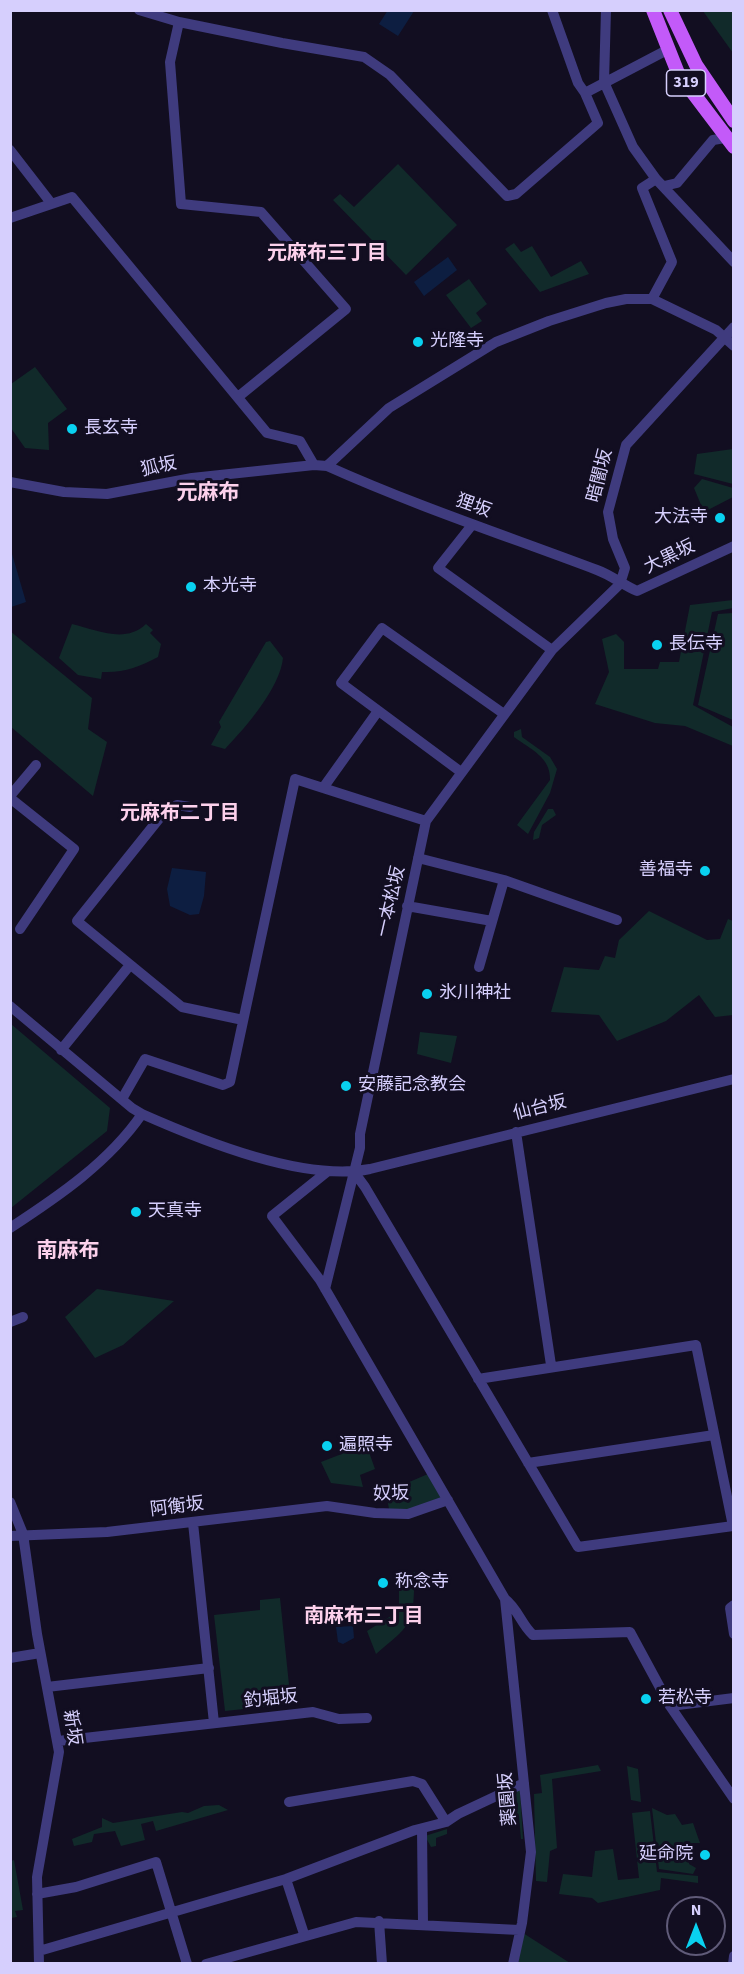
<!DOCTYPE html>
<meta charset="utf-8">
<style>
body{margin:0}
#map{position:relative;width:744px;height:1974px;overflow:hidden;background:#120e21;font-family:"Source Sans 3",sans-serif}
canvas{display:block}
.frame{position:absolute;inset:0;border:12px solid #d6cffd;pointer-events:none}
.north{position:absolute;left:666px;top:1896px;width:60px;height:60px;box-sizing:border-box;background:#120e21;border:2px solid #605b79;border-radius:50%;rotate:0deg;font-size:16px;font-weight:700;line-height:24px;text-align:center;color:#d6cffd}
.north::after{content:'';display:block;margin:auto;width:21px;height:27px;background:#09d1f0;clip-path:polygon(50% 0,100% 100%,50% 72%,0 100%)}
</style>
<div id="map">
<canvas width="744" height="1974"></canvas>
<div class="frame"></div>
<div class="north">N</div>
</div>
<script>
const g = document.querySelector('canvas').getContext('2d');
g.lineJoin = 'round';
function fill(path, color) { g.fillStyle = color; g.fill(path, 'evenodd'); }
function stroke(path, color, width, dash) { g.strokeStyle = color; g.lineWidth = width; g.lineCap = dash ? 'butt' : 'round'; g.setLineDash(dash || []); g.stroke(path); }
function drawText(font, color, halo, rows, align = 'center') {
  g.font = font + ' "Source Sans 3","Noto Sans JP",sans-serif'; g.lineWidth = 6; g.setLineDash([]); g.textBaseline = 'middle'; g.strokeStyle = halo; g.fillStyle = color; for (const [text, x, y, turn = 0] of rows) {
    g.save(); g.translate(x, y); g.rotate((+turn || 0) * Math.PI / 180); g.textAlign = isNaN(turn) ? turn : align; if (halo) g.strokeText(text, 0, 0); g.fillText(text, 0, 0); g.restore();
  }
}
const green = new Path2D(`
 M703 11H733V53Z
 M398 164 457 225 406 275 333 200 340 194 354 207Z
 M514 243 521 252 532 246 551 277 581 261 589 274 540 292 505 249Z
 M469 279 487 304 476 313 482 321 471 328 446 295Z
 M35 367 67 409 48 423 49 450 25 448 11 428V384Z
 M733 445V484L694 474 697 454 733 449Z
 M702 479 733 488V497L704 512 694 488Z
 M733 600V608L712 612 693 705 733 727V746L685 726 655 723 595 704 609 672 602 639 616 634 624 642V669H658L660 662H679L690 605Z
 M733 613H734L733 720 698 705 718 614Z
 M72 624C97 630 125 644 146 624L153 630 150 633 161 644 158 657C139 667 124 673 102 672L101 679 78 675 59 658Z
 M10 631 92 698 88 729 107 742 93 796 11 727Z
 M270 641 283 658C280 688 245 728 225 749L211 745 221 727 219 722 266 642Z
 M521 729 522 737 550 757 557 769 550 793 528 834 517 825 550 780C551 757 530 749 514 737V732Z
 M548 809H553L556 815 542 825 539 838 533 840 534 832Z
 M649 911 707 940 720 939 728 919 733 921V1015L715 1017 699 995 666 1021 617 1041 599 1015 551 1012 564 967 599 970 605 956 615 958 619 940Z
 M11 1024 110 1108 107 1131 11 1208Z
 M420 1032 457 1036 451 1063 417 1054Z
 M97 1289 174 1301 123 1345 95 1358 65 1317Z
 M364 1438 375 1469 360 1475 363 1487 331 1483 321 1462 357 1448 356 1440Z
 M428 1474 442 1499 411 1510 389 1509 386 1492Z
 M415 1572C412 1624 417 1620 376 1654L367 1631 399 1611V1574Z
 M280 1598 291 1704 225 1711 214 1615 260 1610V1600Z
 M598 1765 601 1771 552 1779 557 1848 550 1851 547 1882 536 1881 534 1794 542 1793 540 1775Z
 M627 1766 638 1769 641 1802 631 1800Z
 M520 1790 523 1839H521L519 1816 513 1815 512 1793Z
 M219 1805 228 1810 156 1831 153 1821 141 1824 145 1840 121 1846 115 1831 94 1834 92 1842 74 1846 72 1839 102 1827V1818L113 1823 182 1812 188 1813 204 1806Z
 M652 1808 667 1815 675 1814 682 1825 693 1823 700 1843H690L689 1864 696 1868 693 1874 659 1869Z
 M650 1811 657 1872 698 1876V1883L661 1878 660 1890 598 1903 592 1898 559 1894 563 1874 592 1877 595 1851 613 1849 618 1880 639 1878 632 1813Z
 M447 1829V1834L436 1838V1846L431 1847 425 1836Z
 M14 1860 23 1910 15 1911 17 1917 11 1918V1861Z
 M523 1933 570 1963 518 1964Z`);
const water = new Path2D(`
 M388 10 414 11 398 36 379 24Z
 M448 257 457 270 424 296 414 282Z
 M10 547 26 602 11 607H10Z
 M172 868 206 872 204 896 199 914 190 915 170 906 167 889Z
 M353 1626 354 1638 343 1644 338 1642 336 1627Z`);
const minor = new Path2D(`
 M139 10 179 22 282 43 364 57 390 75 507 196 516 194 598 123 585 93
 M552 10 578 83 585 93 667 50
 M606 10 604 82 633 147 656 179 734 262
 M179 22 170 62 181 204 261 212 346 309 238 397
 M10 150 51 203
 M664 186 677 183 713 140 725 138
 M10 218 72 197 267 433 300 441 314 465
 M652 299 672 262 642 188 656 179
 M327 466 389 408 496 342 549 321 606 303 626 299H652L716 330 734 346
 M10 482 64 492 107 494 192 478 314 465 327 466C416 506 507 536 597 570 611 575 623 585 637 591L734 546
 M472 525 438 568 552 650
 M461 772 341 683 382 628 504 714
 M323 788 378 711
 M10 796 36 765
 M10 798 74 849 20 929
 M190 807 177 805 166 810 77 921 182 1007 243 1020
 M418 858 504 880 617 920
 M407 906 492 921
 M479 967 504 880
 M10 1006 132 1108 142 1114C203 1141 304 1182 370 1169L734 1079
 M61 1050 130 965
 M122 1099 145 1059 223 1085 230 1082 295 779 426 821
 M516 1132 551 1365
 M328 1171 272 1216 320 1280 505 1599 531 1852 522 1923 513 1964
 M354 1172 365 1187 578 1547 733 1526 696 1345 478 1379
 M10 1228C59 1196 109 1162 142 1114
 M325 1289 360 1148V1134L426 821 552 650 620 584 625 568 613 539 608 512 626 445 734 327
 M10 1322 23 1317
 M528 1463 714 1435
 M10 1502 23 1534 37 1634 59 1752 37 1877 39 1964
 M193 1523 214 1723
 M10 1536 107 1532 327 1506 375 1513 408 1514 448 1500
 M505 1599C518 1609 521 1624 533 1635L630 1632 670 1706 734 1799
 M734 1605 730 1608 734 1634
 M10 1658 40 1653
 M47 1687 209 1668
 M670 1706 734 1698
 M58 1741 313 1712 339 1719 367 1718
 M289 1802 413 1781 422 1784 446 1822
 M422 1829 423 1924
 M286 1879 304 1934
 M37 1894 76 1887 156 1862 187 1964
 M379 1921 382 1964
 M39 1951 286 1879 415 1830 446 1822 458 1814 524 1783
 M206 1964 356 1922 519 1930
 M733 1964 734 1956`);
const major = new Path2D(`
 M653 10 678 73 734 147
 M670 10 696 65 734 121`);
const markers = [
 [418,342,6,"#09d1f0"],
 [72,429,6,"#09d1f0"],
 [720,518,6,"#09d1f0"],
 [191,587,6,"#09d1f0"],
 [657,645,6,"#09d1f0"],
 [705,871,6,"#09d1f0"],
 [427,994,6,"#09d1f0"],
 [346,1086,6,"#09d1f0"],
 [136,1212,6,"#09d1f0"],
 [327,1446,6,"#09d1f0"],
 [383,1583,6,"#09d1f0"],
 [646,1699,6,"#09d1f0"],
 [705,1855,6,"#09d1f0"]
];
const shields = [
 [686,83,39]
];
const shieldNames = [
 ["319",686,83]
];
const poiNames = [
 ["光隆寺",430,342],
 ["長玄寺",84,429],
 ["大法寺",708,518,"right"],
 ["本光寺",203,587],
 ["長伝寺",669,645],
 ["善福寺",693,871,"right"],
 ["氷川神社",439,994],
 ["安藤記念教会",358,1086],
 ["天真寺",148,1212],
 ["遍照寺",339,1446],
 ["称念寺",395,1583],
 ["若松寺",658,1699],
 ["延命院",693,1855,"right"]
];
const streetNames = [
 ["狐坂",159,468,-12],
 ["暗闇坂",601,476,-76],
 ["狸坂",473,507,20],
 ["大黒坂",670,558,-26],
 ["一本松坂",392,902,-77],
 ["仙台坂",540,1109,-14],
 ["奴坂",391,1495,-2],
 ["阿衡坂",177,1508,-7],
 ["釣堀坂",271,1700,-6],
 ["新坂",71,1728,81],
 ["薬園坂",509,1799,-95]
];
const neighbourhoodNames = [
 ["元麻布三丁目",327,255],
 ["元麻布二丁目",180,815],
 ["南麻布三丁目",364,1618]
];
const quarterNames = [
 ["元麻布",208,494],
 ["南麻布",68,1252]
];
fill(green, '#112a2a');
fill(water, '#0d1e41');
stroke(minor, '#3f3b7e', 10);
stroke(major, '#c35af9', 14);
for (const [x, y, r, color] of markers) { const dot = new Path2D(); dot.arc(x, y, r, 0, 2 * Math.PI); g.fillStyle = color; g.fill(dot); stroke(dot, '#120e21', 2); }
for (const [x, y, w] of shields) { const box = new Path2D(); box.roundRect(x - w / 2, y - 13, w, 26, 4.5); g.fillStyle = '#120e21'; g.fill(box); stroke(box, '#d6cffd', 1.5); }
drawText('bold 16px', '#d6cffd', null, shieldNames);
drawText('18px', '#d6cffd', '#120e21', poiNames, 'left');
drawText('18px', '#d6cffd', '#120e21', streetNames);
drawText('bold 20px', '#fdd1ec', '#120e21', neighbourhoodNames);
drawText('bold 21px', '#fdd1ec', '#120e21', quarterNames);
</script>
